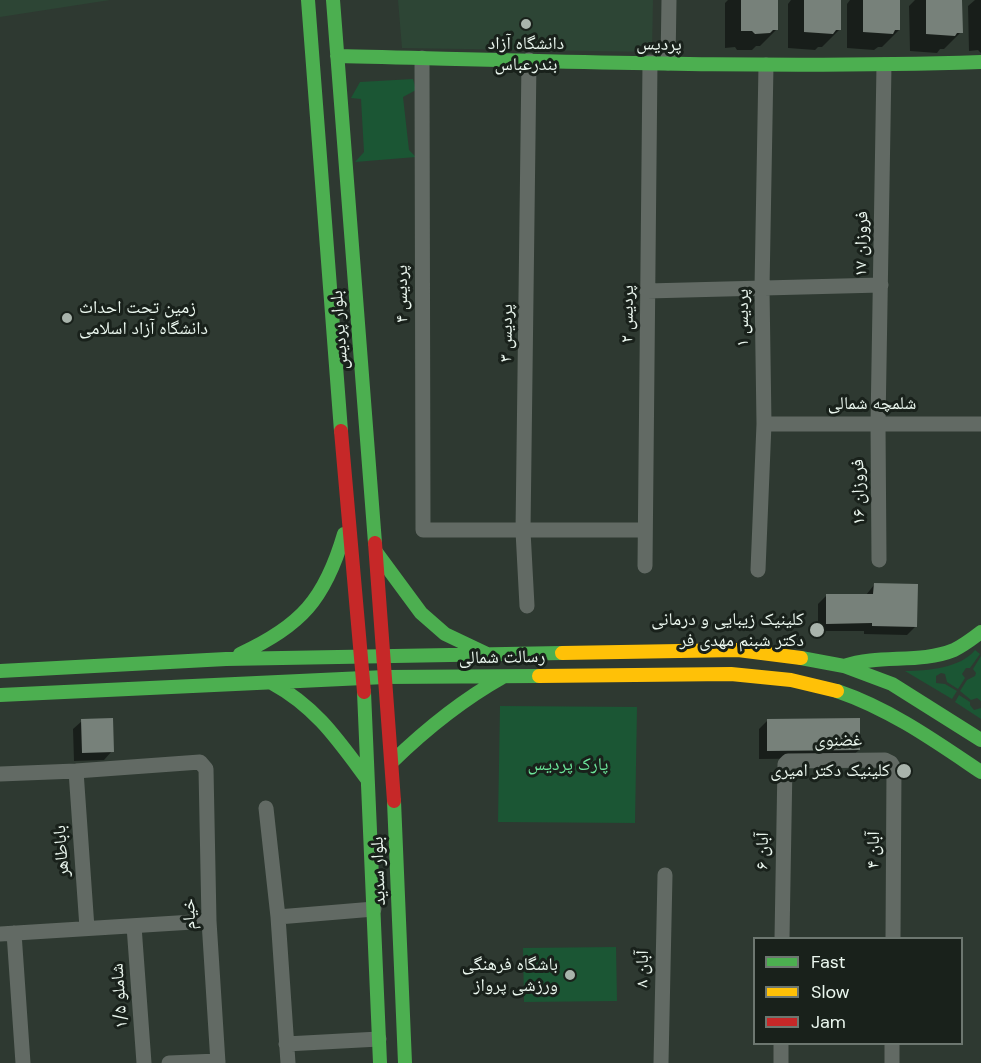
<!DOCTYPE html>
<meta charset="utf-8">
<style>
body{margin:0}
#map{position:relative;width:981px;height:1063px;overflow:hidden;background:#2e3931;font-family:"DM Sans",sans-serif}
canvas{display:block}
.legend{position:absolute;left:753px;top:937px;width:210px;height:108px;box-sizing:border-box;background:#19211b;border:2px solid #6d7770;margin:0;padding:8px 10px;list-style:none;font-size:18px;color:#ebf7ef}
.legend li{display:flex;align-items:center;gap:12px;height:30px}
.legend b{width:30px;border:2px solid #6d7770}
</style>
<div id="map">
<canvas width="981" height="1063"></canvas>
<ul class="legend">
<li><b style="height:8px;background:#4caf50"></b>Fast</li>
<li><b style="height:8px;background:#ffc107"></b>Slow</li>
<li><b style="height:8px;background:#c62828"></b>Jam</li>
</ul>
</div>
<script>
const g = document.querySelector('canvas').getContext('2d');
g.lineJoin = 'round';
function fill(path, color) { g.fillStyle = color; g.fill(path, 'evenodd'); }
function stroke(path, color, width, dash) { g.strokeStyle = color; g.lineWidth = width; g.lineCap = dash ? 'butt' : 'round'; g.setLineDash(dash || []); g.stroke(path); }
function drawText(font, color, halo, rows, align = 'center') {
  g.font = font + ' "DM Sans","Noto Naskh Arabic",sans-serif'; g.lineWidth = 6; g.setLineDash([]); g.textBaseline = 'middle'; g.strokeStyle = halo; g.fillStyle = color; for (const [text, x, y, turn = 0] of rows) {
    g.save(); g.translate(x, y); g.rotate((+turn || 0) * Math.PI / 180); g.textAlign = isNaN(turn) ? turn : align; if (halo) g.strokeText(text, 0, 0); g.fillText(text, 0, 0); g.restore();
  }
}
const built = new Path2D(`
 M0 0H110L0 17Z
 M398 0H653L652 52 402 48Z`);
const green = new Path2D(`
 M413 79 416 90 403 97 409 150 416 157 355 162 364 152 361 99 351 98 360 82Z
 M975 650 980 654 970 668H966L962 674 965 678 958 689 947 682 945 674 941 673 936 676V683L945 684 957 691 952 699 905 671C927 671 961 668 975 650Z
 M981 656V701L977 698 971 700 960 691 967 680 975 676 976 673 973 669Z
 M959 695 970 702V705L974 710 981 708V719L955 702Z
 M500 706 637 707 635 823 498 822Z
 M616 947 617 1001 524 1002 523 948Z`);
const shadow = new Path2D(`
 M728 0H776L777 29 760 46H756L752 50H737L735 47 725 48V3Z
 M791 0H839V30L822 47H818L815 50 788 48V4Z
 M850 0H898L899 30 882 47H878L874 50 847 48V4Z
 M915 0H961V32L944 49H940L937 53 910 51 909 6Z
 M975 0H981V53L978 50 969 51 968 6Z
 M874 585 915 627 907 635 864 634V631H818V604L826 596 866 595Z
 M768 720 859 750 850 758 759 759V729Z
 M82 721 112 751 104 760 74 761 73 729Z`);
const building = new Path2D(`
 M741 0H778V30H773L770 33 755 34 752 31H741Z
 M804 0H841V30H836L833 34 804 32Z
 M863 0H900V30H895L893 34 863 32Z
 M926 0H962L963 33H957L955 36 926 34Z
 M874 583 918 584 917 627 872 626V623L826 624V594H873Z
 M113 718 114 752 82 753 81 719Z
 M860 718V750L767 751V719Z`);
const street = new Path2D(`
 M422 58 423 530H645
 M668 63 669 0
 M647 291 881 285
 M764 424H981
 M879 560 878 424 884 65
 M645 566 650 62
 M758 570 764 424 762 288 766 65
 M527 606 523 531 529 60
 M76 771 87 928
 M0 774 76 771 200 762 206 769 209 921 218 1063
 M266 808 278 917 288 1063
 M278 917 374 909
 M134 926 144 1063
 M14 933 23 1063
 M0 934 209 921
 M782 938 785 764 788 761 885 760 891 763 894 768 893 938
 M286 1044 379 1039
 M169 1063 218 1061
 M661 1063 665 875
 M781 1063V1044
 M892 1063V1044`);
const fast = new Path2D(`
 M308 0 341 431
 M333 0 375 543
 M337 56C552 61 766 69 981 62
 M376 552 421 613 445 634 485 653
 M240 654C301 626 325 599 344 534
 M801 658 844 666 892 684 981 740
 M844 666C880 654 920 664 954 650 964 645 972 639 981 632
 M0 671 226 659 562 653
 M272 683C316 707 338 740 367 779
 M837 691C890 709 935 741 981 772
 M364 692 380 1063
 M0 695 385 677 539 676
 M392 762C426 729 462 700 503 677
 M394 801 405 1063`);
const slow = new Path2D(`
 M562 653 738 650 801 658
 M539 676 731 674 791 680 837 691`);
const jam = new Path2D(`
 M341 431 364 692
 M375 543 394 801`);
const markers = [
 [526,24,6,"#a9b4ac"],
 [67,318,6,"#a9b4ac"],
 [817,630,8,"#a9b4ac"],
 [904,771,8,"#a9b4ac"],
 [570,975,6,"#a9b4ac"]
];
const poiNames = [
 ["دانشگاه آزاد",526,44,"center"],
 ["بندرعباس",526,65,"center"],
 ["زمین تحت احداث",79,308,"left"],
 ["دانشگاه آزاد اسلامی",79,329,"left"],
 ["کلینیک زیبایی و درمانی",804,620],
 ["دکتر شبنم مهدی فر",804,641],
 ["کلینیک دکتر امیری",890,771],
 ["باشگاه فرهنگی",558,965],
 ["ورزشی پرواز",558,986]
];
const streetNames = [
 ["پردیس",659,45,1],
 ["فروزان ۱۷",862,244,-89],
 ["پردیس ۴",402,294,-90],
 ["پردیس ۲",628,314,-89],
 ["پردیس ۱",743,318,-90],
 ["بلوار پردیس",340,330,-94],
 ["پردیس ۳",507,333,-89],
 ["شلمچه شمالی",872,404],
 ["فروزان ۱۶",859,492,-91],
 ["رسالت شمالی",502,658,-1],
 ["غضنوی",838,741,-1],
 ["آبان ۴",874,850,-89],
 ["باباطاهر",62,851,-94],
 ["آبان ۶",763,851,-89],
 ["بلوار سدید",379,871,-92],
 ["خیام",190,914,-92],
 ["آبان ۸",643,969,-89],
 ["شاملو ۱/۵",120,996,-94]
];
const parkNames = [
 ["پارک پردیس",568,765]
];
fill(built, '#2d4535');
fill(green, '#1b5634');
fill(shadow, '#0007');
fill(building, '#77817a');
stroke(street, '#626a64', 15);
stroke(fast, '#4caf50', 14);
stroke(slow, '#ffc107', 14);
stroke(jam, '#c62828', 14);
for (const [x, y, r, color] of markers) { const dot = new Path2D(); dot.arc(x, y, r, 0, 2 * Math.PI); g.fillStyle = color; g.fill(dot); stroke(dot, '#19211b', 2); }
drawText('18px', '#ebf7ef', '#19211b', poiNames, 'right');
drawText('18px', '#ebf7ef', '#19211b', streetNames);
drawText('18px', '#6de89b', '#19211b', parkNames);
</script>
